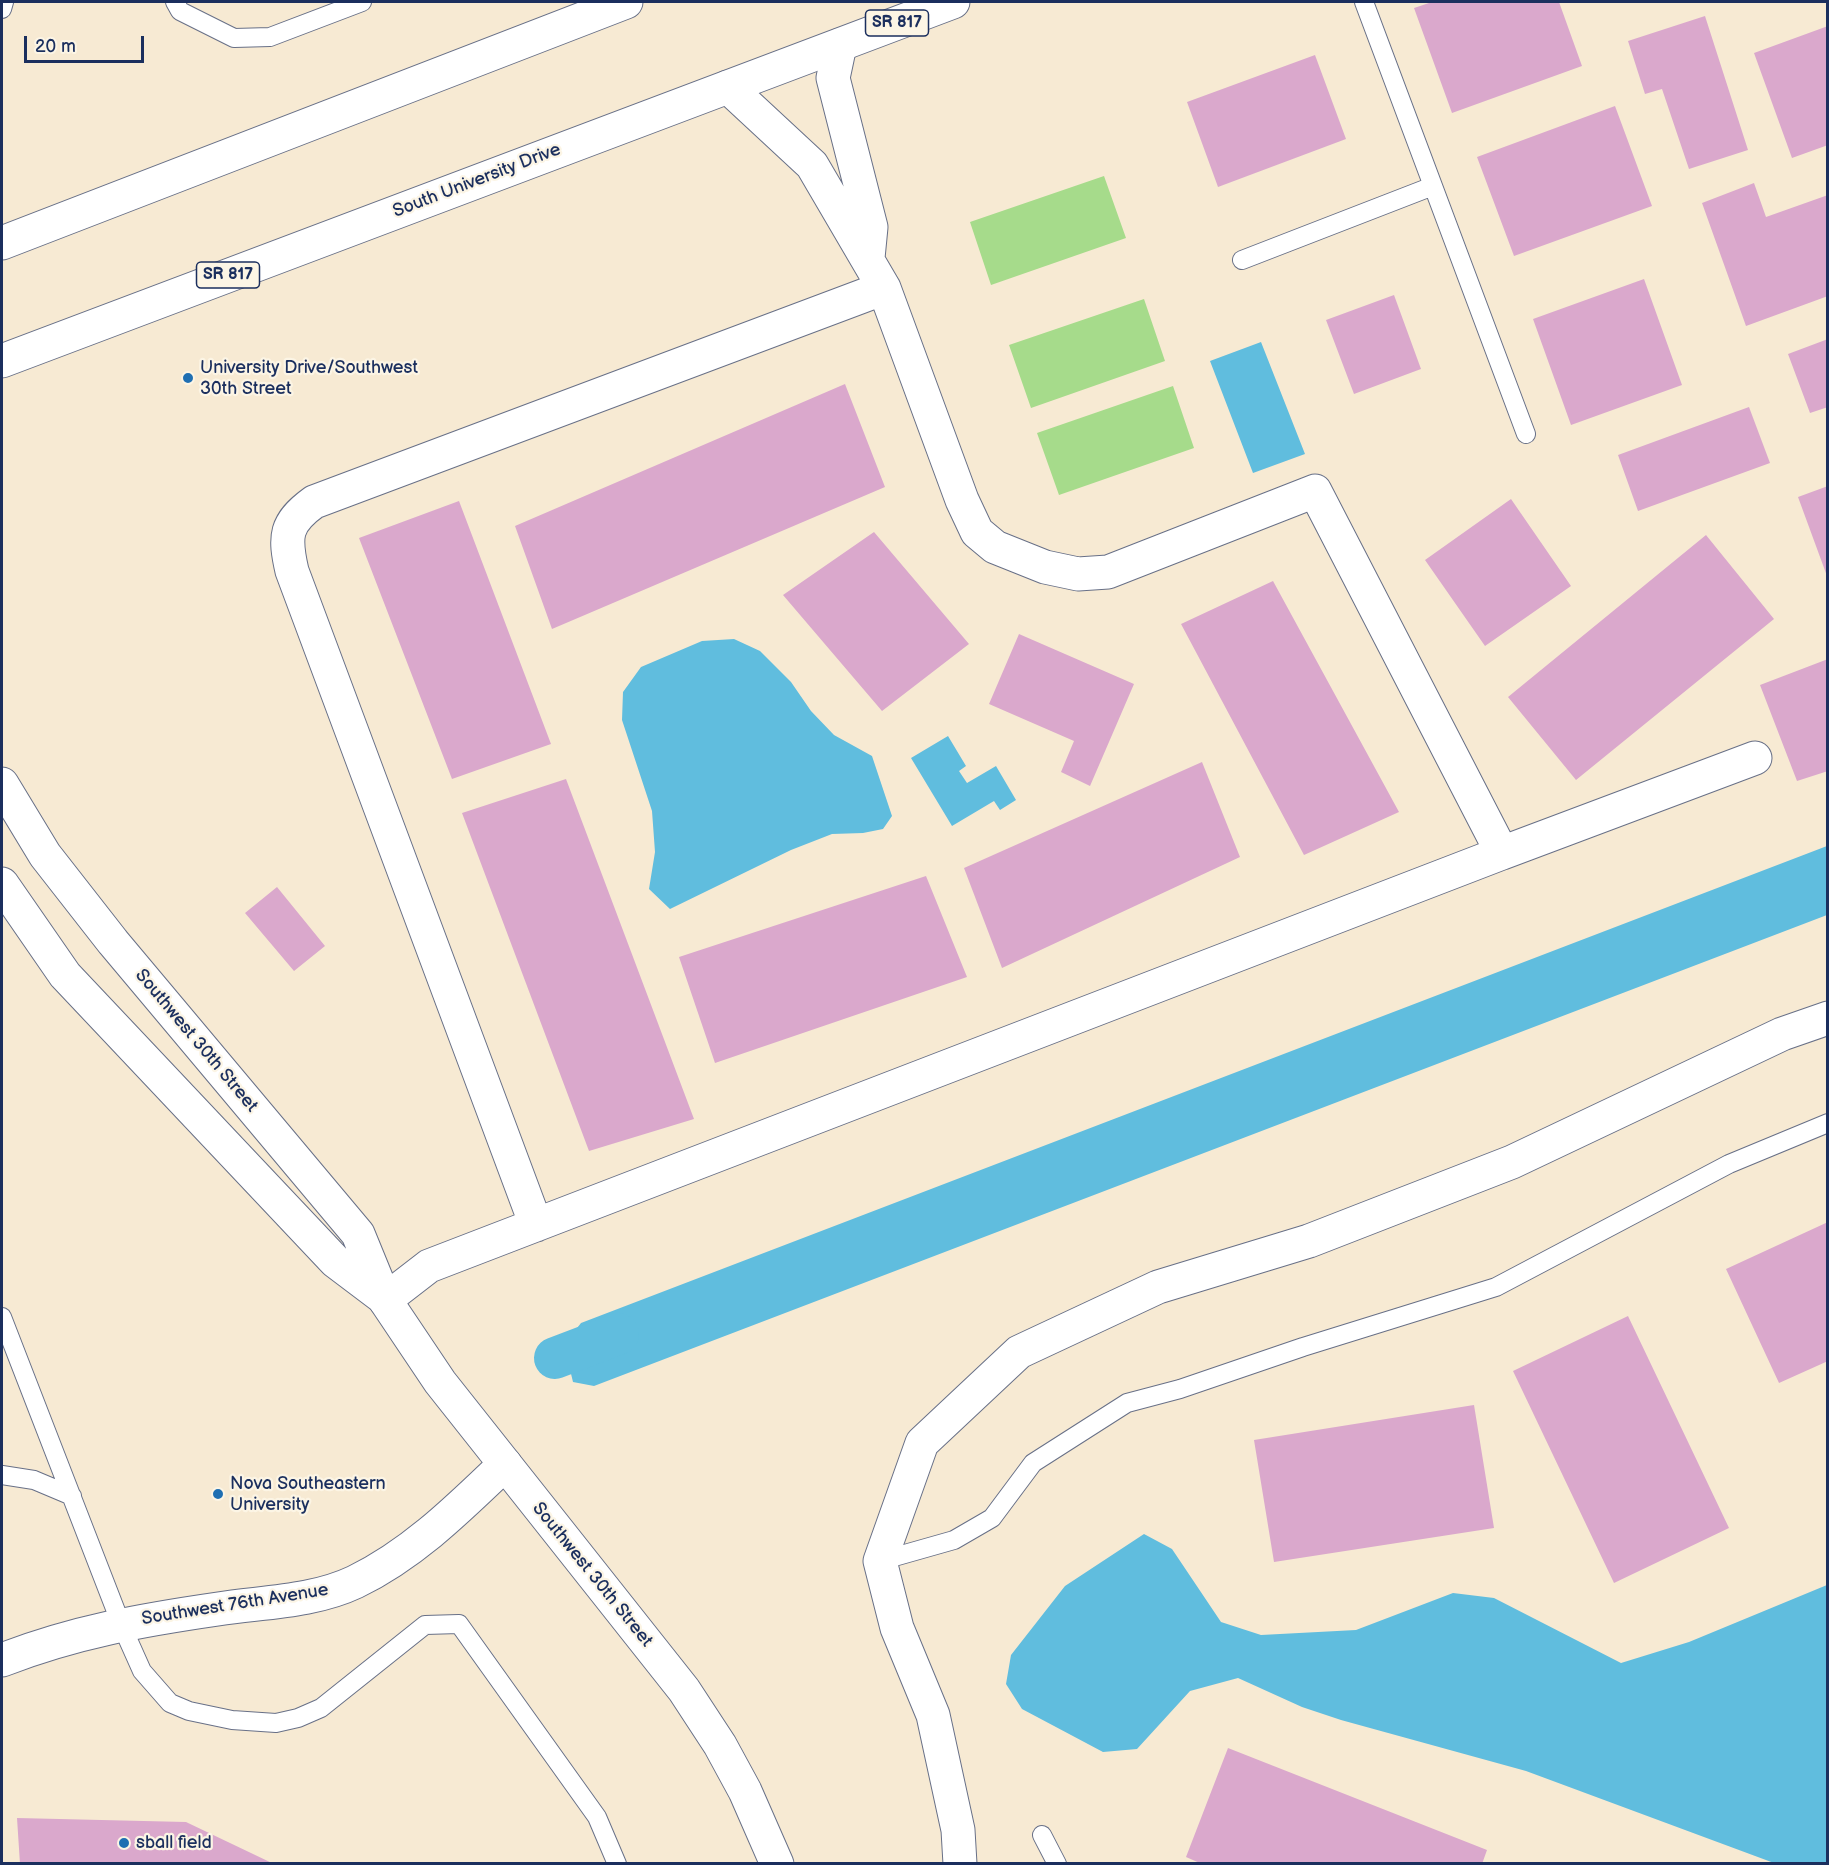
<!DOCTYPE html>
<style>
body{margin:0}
#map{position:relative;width:1829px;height:1865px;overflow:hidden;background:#f7ead3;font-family:"Balsamiq Sans",sans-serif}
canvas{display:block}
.frame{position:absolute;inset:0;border:3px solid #1b2f5e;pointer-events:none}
.scale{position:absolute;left:24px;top:36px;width:120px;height:27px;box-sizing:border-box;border:3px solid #1b2f5e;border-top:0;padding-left:8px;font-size:18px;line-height:21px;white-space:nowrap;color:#1b2f5e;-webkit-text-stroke:4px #fcf5e5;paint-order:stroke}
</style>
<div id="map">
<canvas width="1829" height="1865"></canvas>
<div class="frame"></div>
<div class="scale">20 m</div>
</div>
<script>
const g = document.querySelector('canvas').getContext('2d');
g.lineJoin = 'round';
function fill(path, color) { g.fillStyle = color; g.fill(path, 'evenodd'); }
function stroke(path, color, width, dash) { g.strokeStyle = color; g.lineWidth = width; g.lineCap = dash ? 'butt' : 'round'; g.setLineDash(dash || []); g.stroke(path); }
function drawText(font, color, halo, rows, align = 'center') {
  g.font = font + ' "Balsamiq Sans",sans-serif'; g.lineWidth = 4.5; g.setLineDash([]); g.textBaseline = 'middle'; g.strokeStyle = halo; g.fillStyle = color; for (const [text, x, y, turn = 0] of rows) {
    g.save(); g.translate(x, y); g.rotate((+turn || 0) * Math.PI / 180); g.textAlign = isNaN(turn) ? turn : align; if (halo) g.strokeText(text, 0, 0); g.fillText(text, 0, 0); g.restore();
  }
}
const green = new Path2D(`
 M1104 176 1126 238 991 285 970 222Z
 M1144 299 1165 361 1031 408 1009 345Z
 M1173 386 1194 448 1059 495 1037 433Z`);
const water = new Path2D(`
 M1261 342 1305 454 1253 473 1210 361Z
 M734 639 760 651 791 682 811 711 834 735 872 756 892 816 883 829 863 833 832 834 791 850 670 909 649 889 655 852 652 811 622 720 623 692 641 667 702 641Z
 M948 736 966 766 959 771 967 783 996 766 1016 800 1000 810 994 801 952 826 911 758Z
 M1827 846V915L594 1386 573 1382 564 1345 581 1323Z
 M1144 1534 1172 1549 1221 1622 1261 1635 1356 1630 1453 1593 1494 1598 1621 1663 1689 1642 1827 1585V1863H1774L1526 1771 1341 1720 1302 1707 1238 1678 1190 1691 1137 1749 1103 1752 1022 1709 1006 1684 1011 1655 1065 1586Z`);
const canal = new Path2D(`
 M555 1358 618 1334`);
const building = new Path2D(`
 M1432 2H1559L1582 66 1452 113 1414 8Z
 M1705 16 1748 150 1689 169 1662 89 1645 94 1628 41Z
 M1828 26V145L1792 158 1754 53Z
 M1315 55 1346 139 1218 187 1187 102Z
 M1615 106 1652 206 1514 256 1477 157Z
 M1754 183 1766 217 1828 195V296L1746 326 1702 203Z
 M1644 279 1682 385 1571 425 1533 319Z
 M1394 295 1421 369 1354 394 1326 320Z
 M1828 339V407L1810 413 1788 354Z
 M845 384 885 487 552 629 515 526Z
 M1749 407 1770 463 1638 511 1618 455Z
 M1828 486V576H1827L1798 497Z
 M1511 499 1571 586 1485 646 1425 560Z
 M459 501 551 744 452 779 359 538Z
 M874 532 969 644 882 711 783 595Z
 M1706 535 1774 619 1576 780 1508 697Z
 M1273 581 1399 812 1304 855 1181 624Z
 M1019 634 1134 684 1090 786 1061 772 1074 741 989 704Z
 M1828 659V771L1797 781 1760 685Z
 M1202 762 1240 857 1002 968 964 868Z
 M566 779 694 1119 589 1151 462 813Z
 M926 876 967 977 715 1063 679 957Z
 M277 887 325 946 294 971 245 913Z
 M1828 1222V1361L1779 1383 1726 1269Z
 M1628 1316 1729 1528 1614 1583 1513 1371Z
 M1474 1405 1494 1528 1274 1562 1254 1440Z
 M1228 1748 1487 1850 1482 1864H1202L1186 1857Z
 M17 1818 186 1822 274 1864H20Z`);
const service = new Path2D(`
 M175 2 180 11 234 38 270 37 362 2
 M1364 2 1526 434
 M2 9 4 2
 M1242 260 1433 186
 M2 1317 121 1624 142 1671 170 1703 189 1711 232 1720 276 1723 298 1718 321 1708 425 1625 459 1624 597 1817 617 1864
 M2 1475 34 1480 72 1496
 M880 1561 954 1540 992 1518 1033 1463 1127 1403 1180 1389 1303 1347 1496 1287 1729 1164 1828 1123
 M1042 1835 1057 1864`);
const minor = new Path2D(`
 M840 45 833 78 871 227 868 258
 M1502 853 1755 758
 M536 1225 292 571C284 536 285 523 314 502L884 288
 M385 1300 429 1266 1502 853 1315 491 1108 572 1078 574 1045 567 995 547 977 532 962 500 884 288 812 165 728 87
 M2 1660C74 1632 142 1620 218 1609 263 1602 313 1602 355 1582 413 1554 459 1508 505 1464
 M960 1864 958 1830 933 1715 897 1628 880 1561 922 1443 1019 1352 1158 1287 1309 1241 1512 1162 1782 1034 1828 1018`);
const tertiary = new Path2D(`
 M2 784 45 855 113 942 358 1234 385 1300 440 1382 684 1690 720 1745 745 1791 777 1864
 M2 884 65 975 335 1261 384 1298`);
const primary = new Path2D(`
 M2 243 626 2
 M2 361 953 2`);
const markers = [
 [188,378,6,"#1f6fb2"],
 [218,1494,6,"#1f6fb2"],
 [124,1843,6,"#1f6fb2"]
];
const shields = [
 [897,23,63],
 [228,275,63]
];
const shieldNames = [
 ["SR 817",897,23],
 ["SR 817",228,275]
];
const streetNames = [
 ["South University Drive",477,181,-21],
 ["Southwest 30th Street",196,1041,50],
 ["Southwest 30th Street",592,1575,51],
 ["Southwest 76th Avenue",235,1605,-9]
];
const poiNames = [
 ["University Drive/Southwest",200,368],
 ["30th Street",200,389],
 ["Nova Southeastern",230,1484],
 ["University",230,1505],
 ["sball field",136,1843]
];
fill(green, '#a6db8b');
fill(water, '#60bdde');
stroke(canal, '#60bdde', 42);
fill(building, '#daa8cc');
stroke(service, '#687087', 20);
stroke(minor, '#687087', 35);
stroke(tertiary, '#687087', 35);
stroke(primary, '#687087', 35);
stroke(service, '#fff', 18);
stroke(minor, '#fff', 33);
stroke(tertiary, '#fff', 33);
stroke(primary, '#fff', 33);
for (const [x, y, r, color] of markers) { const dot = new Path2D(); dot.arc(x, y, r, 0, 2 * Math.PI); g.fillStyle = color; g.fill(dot); stroke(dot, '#fcf5e5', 2); }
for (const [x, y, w] of shields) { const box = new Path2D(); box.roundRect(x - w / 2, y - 13, w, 26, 4.5); g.fillStyle = '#fcf5e5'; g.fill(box); stroke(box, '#1b2f5e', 1.5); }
drawText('bold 16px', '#1b2f5e', null, shieldNames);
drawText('18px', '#1b2f5e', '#fcf5e5', streetNames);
drawText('18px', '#1b2f5e', '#fcf5e5', poiNames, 'left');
</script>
